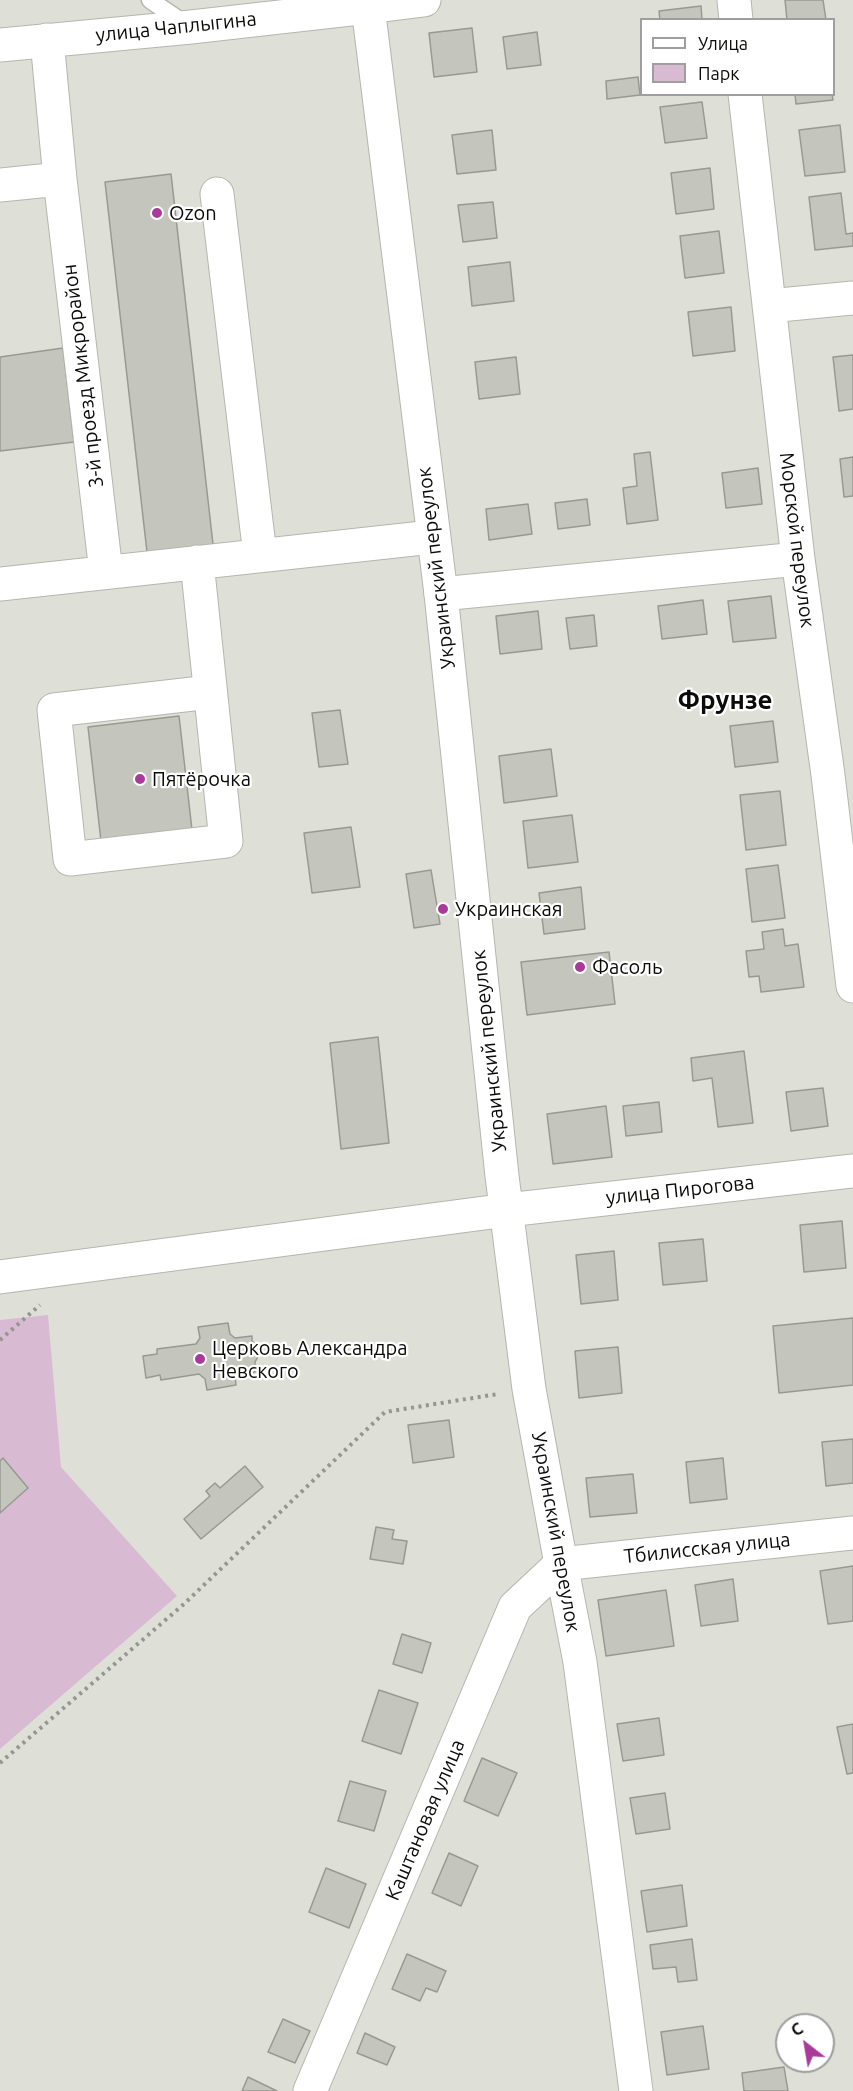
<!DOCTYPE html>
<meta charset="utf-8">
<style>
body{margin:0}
#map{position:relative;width:853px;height:2091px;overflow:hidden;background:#dee0d7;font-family:Ubuntu,sans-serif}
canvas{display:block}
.legend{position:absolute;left:640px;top:18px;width:195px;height:78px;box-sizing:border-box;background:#fff;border:2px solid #9d9e9d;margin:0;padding:8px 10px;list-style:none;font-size:18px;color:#0b0c09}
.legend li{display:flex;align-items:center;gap:12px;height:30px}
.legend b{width:30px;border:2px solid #9d9e9d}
.north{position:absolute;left:775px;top:2013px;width:60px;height:60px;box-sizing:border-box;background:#fff;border:2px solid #9d9e9d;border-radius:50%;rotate:329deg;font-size:16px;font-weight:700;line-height:24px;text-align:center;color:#0b0c09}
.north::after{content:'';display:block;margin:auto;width:21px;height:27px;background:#a83b9a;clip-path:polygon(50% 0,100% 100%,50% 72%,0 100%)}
</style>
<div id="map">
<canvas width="853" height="2091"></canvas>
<ul class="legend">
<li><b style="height:8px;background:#fff"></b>Улица</li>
<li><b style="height:16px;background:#d9bad3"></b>Парк</li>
</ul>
<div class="north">С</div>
</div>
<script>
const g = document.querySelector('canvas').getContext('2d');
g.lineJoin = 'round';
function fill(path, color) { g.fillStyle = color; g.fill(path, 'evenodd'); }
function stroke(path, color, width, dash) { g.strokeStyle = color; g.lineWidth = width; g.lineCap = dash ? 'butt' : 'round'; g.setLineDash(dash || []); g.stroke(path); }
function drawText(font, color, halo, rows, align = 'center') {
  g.font = font + ' Ubuntu,sans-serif'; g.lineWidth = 4.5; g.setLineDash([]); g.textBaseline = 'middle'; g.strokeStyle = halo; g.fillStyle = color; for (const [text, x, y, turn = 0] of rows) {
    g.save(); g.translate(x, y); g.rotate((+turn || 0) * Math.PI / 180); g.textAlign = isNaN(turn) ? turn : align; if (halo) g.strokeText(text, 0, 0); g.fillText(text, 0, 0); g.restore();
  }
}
const green = new Path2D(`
 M48 1315 61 1467 177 1596 0 1749V1320Z`);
const building = new Path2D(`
 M785 0H823L826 20H787Z
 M701 6 702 20H660L659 11Z
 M472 28 477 72 434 77 429 33Z
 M537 32 541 65 507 69 503 37Z
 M638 77 640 95 607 99 606 81Z
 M795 94H832L833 100 796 104Z
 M702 102 707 138 665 143 660 107Z
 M840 125 845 172 805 176 799 130Z
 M492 130 496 170 457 174 452 135Z
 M710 168 714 209 676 214 671 173Z
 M171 174 214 553 148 561 105 182Z
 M841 193 846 234 853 233V246L815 250 809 197Z
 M493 202 497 238 463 242 458 205Z
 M719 231 724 273 685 278 680 236Z
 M510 262 514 301 472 306 468 267Z
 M731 307 735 351 693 356 688 312Z
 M63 348 74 442 0 451V357Z
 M853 355V409L839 411 833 357Z
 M516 357 520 394 479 399 475 362Z
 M650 452 658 520 627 524 623 488 637 486 634 454Z
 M853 457V496L844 497 840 459Z
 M758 468 762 504 726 508 722 473Z
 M587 499 590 525 558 529 555 503Z
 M528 504 532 534 489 540 486 509Z
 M771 596 776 638 733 642 728 601Z
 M703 600 707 634 662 639 658 606Z
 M538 611 542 649 500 654 496 616Z
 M594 615 597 646 570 649 566 618Z
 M340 710 348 764 319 767 312 713Z
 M179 716 192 830 101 841 88 727Z
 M773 721 778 762 735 767 730 726Z
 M551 749 557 796 504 803 499 756Z
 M780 791 786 845 746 850 740 795Z
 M572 815 578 862 528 868 523 821Z
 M351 827 360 887 312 893 304 833Z
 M778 865 785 918 752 922 746 869Z
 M431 870 440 924 414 928 406 874Z
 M581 887 585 929 544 934 539 893Z
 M783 929 785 946 798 944 804 987 761 992 759 976 749 977 746 951 764 949 762 932Z
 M609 952 615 1004 527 1015 521 962Z
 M378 1037 389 1143 341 1149 330 1043Z
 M744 1051 753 1123 718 1127 712 1078 693 1081 691 1058Z
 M823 1088 828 1126 791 1131 786 1092Z
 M659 1102 662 1132 626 1136 623 1106Z
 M606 1106 612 1157 553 1164 547 1114Z
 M842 1221 846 1268 804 1272 800 1225Z
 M703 1239 707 1281 663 1285 659 1243Z
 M614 1251 618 1300 581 1304 576 1255Z
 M853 1318V1385L779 1393 773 1326Z
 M228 1323 230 1334 235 1338 252 1336V1341L258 1346 259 1355 255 1362V1372L239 1374 238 1371 235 1375 236 1385 207 1390 205 1379 199 1374 161 1380 160 1375 146 1378 143 1356 157 1354V1349L196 1344 200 1338 198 1327Z
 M618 1347 622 1393 579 1398 575 1351Z
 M449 1420 454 1457 413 1463 408 1425Z
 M853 1439V1483L826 1486 822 1442Z
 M3 1458 28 1488 0 1513V1461Z
 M723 1458 727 1499 690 1503 686 1462Z
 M245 1466 263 1487 201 1539 184 1519 210 1496 206 1491 215 1483 220 1488Z
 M633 1474 637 1513 590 1517 586 1478Z
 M376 1527 394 1530 392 1539 407 1541 403 1564 370 1559Z
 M853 1566V1621L828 1624 820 1571Z
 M733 1579 738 1621 701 1626 695 1585Z
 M666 1590 674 1646 606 1656 598 1600Z
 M402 1634 431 1643 422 1673 393 1664Z
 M379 1690 418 1703 401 1754 362 1741Z
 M659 1718 664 1755 623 1761 617 1724Z
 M853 1724V1773L847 1774 837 1727Z
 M482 1758 517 1773 498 1816 464 1801Z
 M350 1781 386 1791 374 1831 338 1821Z
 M665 1793 670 1829 636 1834 630 1798Z
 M449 1853 478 1866 461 1906 432 1893Z
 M326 1868 366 1884 349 1928 309 1912Z
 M682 1885 687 1926 647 1932 641 1891Z
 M692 1939 697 1980 678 1982 676 1967 653 1969 650 1945Z
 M407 1954 446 1971 437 1992 426 1988 420 2001 392 1989Z
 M283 2019 310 2031 295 2063 268 2052Z
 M703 2026 709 2069 667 2075 661 2032Z
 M365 2033 395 2047 387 2065 357 2053Z
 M784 2067 788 2091H744L742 2073Z
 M248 2077 277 2091H242Z`);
const path = new Path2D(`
 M0 1340 40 1305
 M0 1763 184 1604 385 1412 498 1394`);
const service = new Path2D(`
 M150 0 187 25`);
const minor = new Path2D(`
 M368 0V7L424 0
 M734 0 736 20
 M745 94 798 559 828 775 853 986
 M60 179 106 572
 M0 185 60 179 47 40
 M217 194 260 555
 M769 306 853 298
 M197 562 226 841 70 859 54 710 210 692
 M0 584 432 537
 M441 594 798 559
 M0 1277 507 1210
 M561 1564 580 1662 636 2091
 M310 2091 515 1607 561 1564`);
const secondary = new Path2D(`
 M0 45 191 27 368 7 441 594 502 1176 529 1389 561 1564 853 1533
 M507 1210 853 1171`);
const markers = [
 [157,213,6,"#a83b9a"],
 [140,779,6,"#a83b9a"],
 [443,909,6,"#a83b9a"],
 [580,967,6,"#a83b9a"],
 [200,1359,6,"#a83b9a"]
];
const streetNames = [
 ["улица Чаплыгина",176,27,-6],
 ["3-й проезд Микрорайон",83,376,-97],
 ["Морской переулок",797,540,83],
 ["Украинский переулок",436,568,-97],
 ["Украинский переулок",489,1051,-96],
 ["улица Пирогова",680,1190,-6],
 ["Украинский переулок",556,1532,80],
 ["Тбилисская улица",707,1548,-6],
 ["Каштановая улица",425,1820,-67]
];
const poiNames = [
 ["Ozon",169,213],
 ["Пятёрочка",152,779],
 ["Украинская",455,909],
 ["Фасоль",592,967],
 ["Церковь Александра",212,1348],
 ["Невского",212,1371]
];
const districtNames = [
 ["Фрунзе",725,700]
];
fill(green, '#d9bad3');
fill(building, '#c4c6be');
stroke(building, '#989a92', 1.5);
stroke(service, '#b4b6ae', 19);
stroke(minor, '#b4b6ae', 35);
stroke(secondary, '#b4b6ae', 35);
stroke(path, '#94968f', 4, [3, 4.5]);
stroke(service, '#fff', 16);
stroke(minor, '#fff', 33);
stroke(secondary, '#fff', 33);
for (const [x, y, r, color] of markers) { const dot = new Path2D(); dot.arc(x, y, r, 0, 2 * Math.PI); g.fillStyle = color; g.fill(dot); stroke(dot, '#fff', 2); }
drawText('20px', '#0b0c09', '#fff', streetNames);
drawText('20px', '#0b0c09', '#fff', poiNames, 'left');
drawText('bold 26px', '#0b0c09', '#fff', districtNames);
</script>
